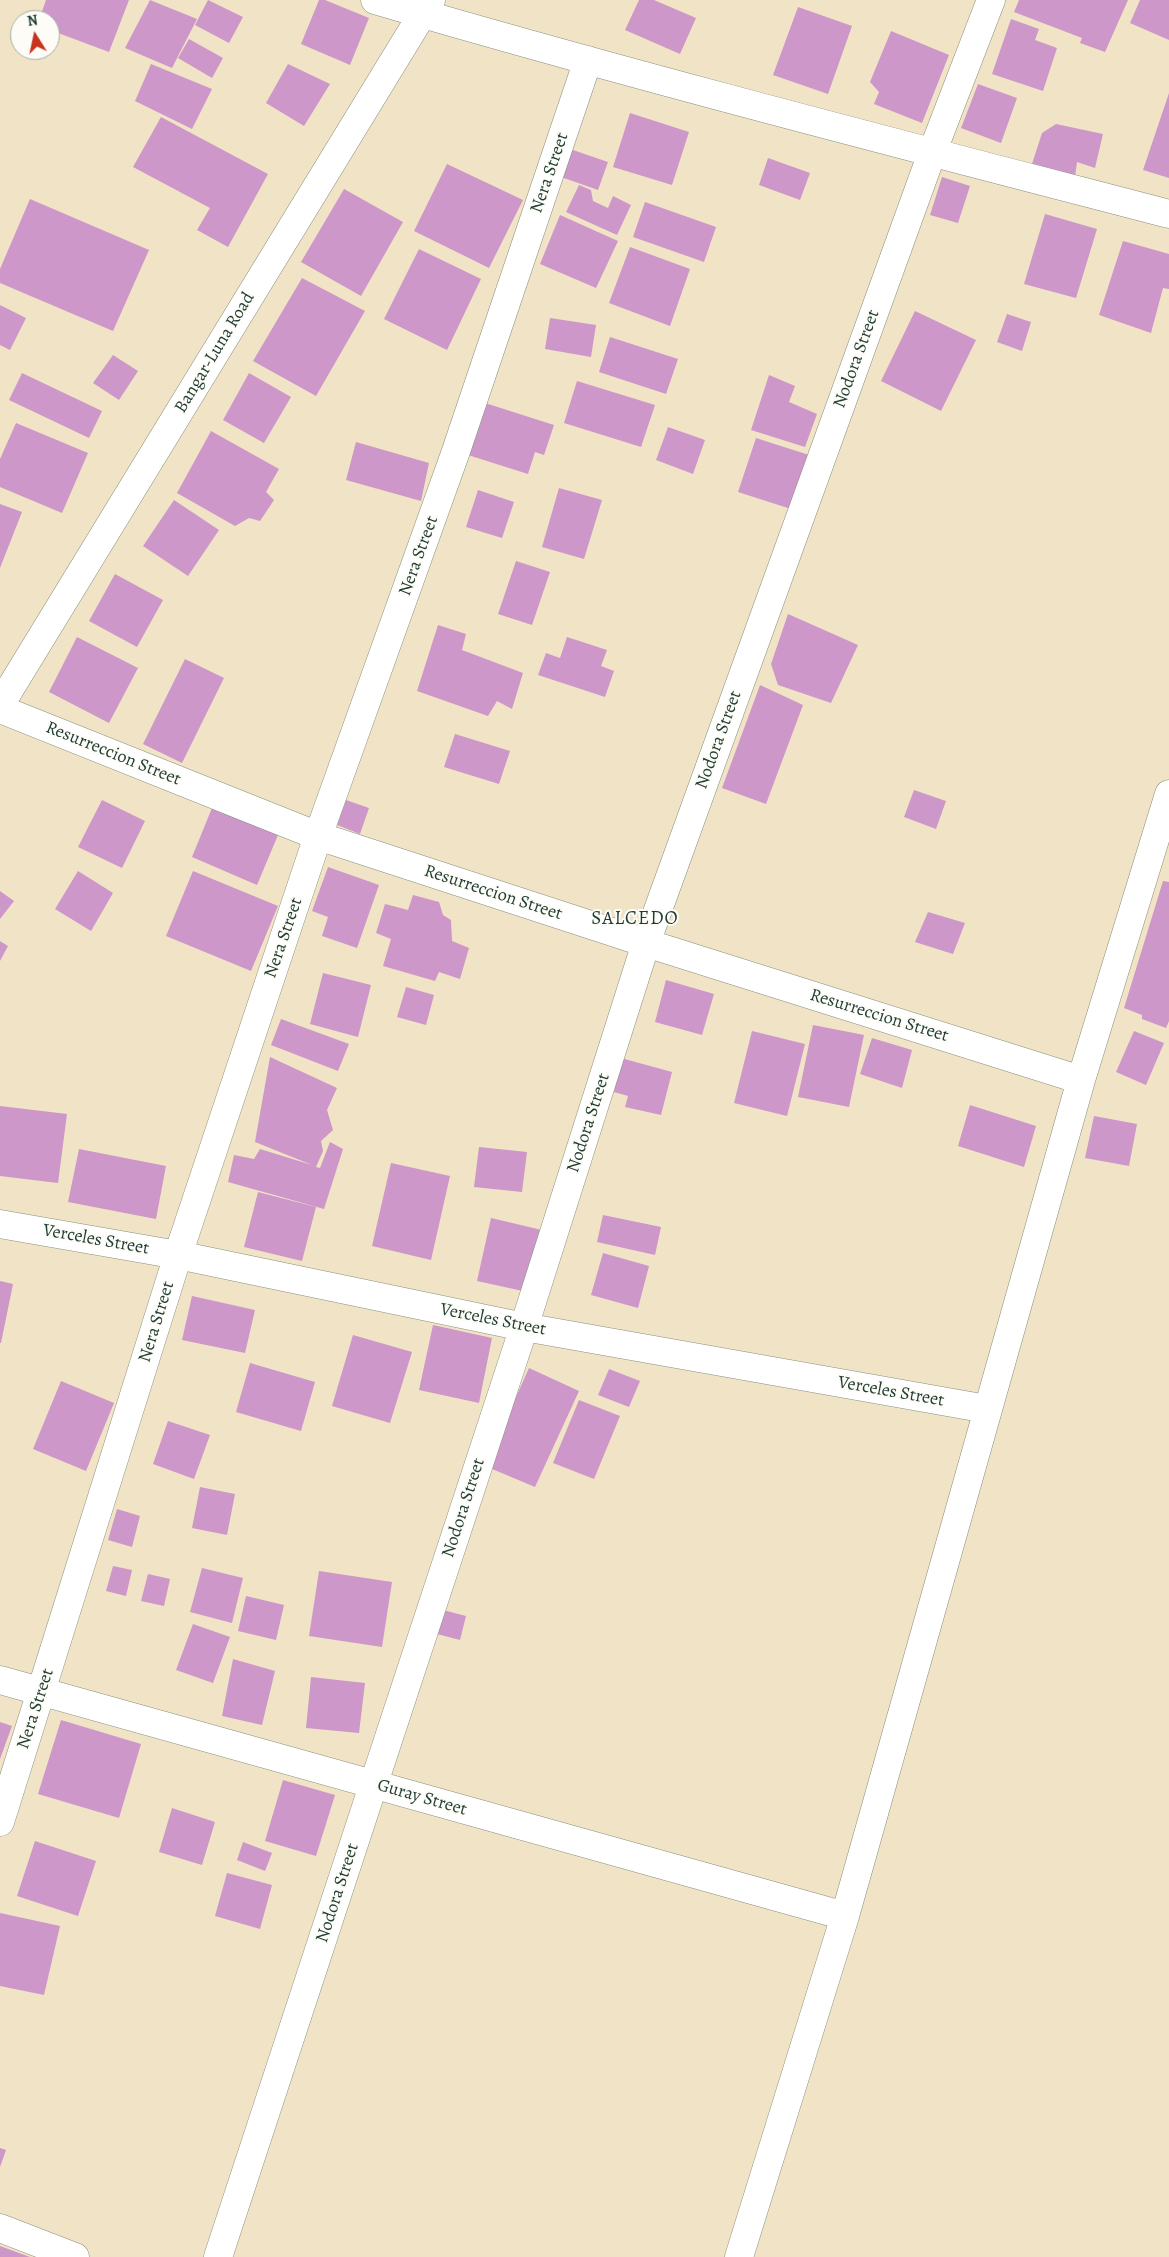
<!DOCTYPE html>
<style>
body{margin:0}
#map{position:relative;width:1169px;height:2257px;overflow:hidden;background:#f1e3c6;font-family:Alegreya,serif}
canvas{display:block}
.north{position:absolute;left:10px;top:10px;width:50px;height:50px;box-sizing:border-box;background:#fdfcf7;border:1px solid #a4b0a9;border-radius:50%;rotate:350deg;font-size:14px;font-weight:700;line-height:20px;text-align:center;color:#1f3d34}
.north::after{content:'';display:block;margin:auto;width:18px;height:22px;background:#c8321e;clip-path:polygon(50% 0,100% 100%,50% 72%,0 100%)}
</style>
<div id="map">
<canvas width="1169" height="2257"></canvas>
<div class="north">N</div>
</div>
<script>
const g = document.querySelector('canvas').getContext('2d');
g.lineJoin = 'round';
function fill(path, color) { g.fillStyle = color; g.fill(path, 'evenodd'); }
function stroke(path, color, width, dash) { g.strokeStyle = color; g.lineWidth = width; g.lineCap = dash ? 'butt' : 'round'; g.setLineDash(dash || []); g.stroke(path); }
function drawText(font, color, halo, rows, align = 'center') {
  g.font = font + ' Alegreya,serif'; g.lineWidth = 4; g.setLineDash([]); g.textBaseline = 'middle'; g.strokeStyle = halo; g.fillStyle = color; for (const [text, x, y, turn = 0] of rows) {
    g.save(); g.translate(x, y); g.rotate((+turn || 0) * Math.PI / 180); g.textAlign = isNaN(turn) ? turn : align; if (halo) g.strokeText(text, 0, 0); g.fillText(text, 0, 0); g.restore();
  }
}
const building = new Path2D(`
 M46 0H129L109 52 50 30V20H39Z
 M150 0 197 19 172 68 125 48Z
 M208 0 243 17 229 43 195 25Z
 M319 0H325L369 18 350 65 301 44Z
 M639 0H654L696 18 680 54 625 30Z
 M1019 0H1128L1105 52 1080 43 1082 38 1014 12Z
 M1140 0H1169V40L1130 23Z
 M798 7 852 26 828 94 773 75Z
 M1011 19 1039 29 1035 40 1057 48 1043 91 992 74Z
 M891 31 949 55 922 123 874 104 879 92 870 82Z
 M189 39 223 58 212 78 178 58Z
 M151 64 212 89 192 129 135 101Z
 M288 64 330 84 304 126 266 103Z
 M978 84 1017 98 1001 143 961 128Z
 M1169 93V178L1143 170Z
 M630 113 689 132 672 185 613 167Z
 M161 117 268 174 228 247 197 230 210 208 133 167Z
 M1056 124 1103 134 1095 168 1077 162 1075 177 1032 164 1042 133Z
 M570 149 608 162 598 190 561 177Z
 M768 158 810 173 800 200 759 185Z
 M447 164 523 200 489 268 414 231Z
 M942 177 970 186 958 223 930 215Z
 M579 185 591 190 593 201 608 208 613 196 631 205 617 235 566 212Z
 M344 189 403 222 361 296 301 262Z
 M30 199 149 250 113 331 0 283V269Z
 M645 202 716 227 704 262 633 237Z
 M1045 214 1097 229 1076 298 1024 284Z
 M560 215 618 241 596 288 540 264Z
 M1123 241 1169 254V289L1163 288 1151 333 1099 315Z
 M630 247 690 269 670 326 609 303Z
 M419 249 481 279 447 350 384 319Z
 M302 278 365 311 316 396 253 361Z
 M0 305 26 318 10 350 0 345Z
 M915 311 976 340 941 411 881 381Z
 M1007 314 1031 322 1022 351 997 342Z
 M550 318 596 325 591 357 545 349Z
 M610 337 678 359 666 394 599 372Z
 M113 355 138 371 119 400 93 383Z
 M22 373 102 411 89 438 9 400Z
 M249 373 291 397 264 443 223 420Z
 M769 375 795 386 789 402 817 414 805 447 751 430Z
 M577 381 655 405 641 447 564 423Z
 M485 403 554 425 544 455 535 452 528 474 468 455Z
 M16 423 88 453 62 513 0 487V459Z
 M668 427 705 440 693 474 656 460Z
 M211 431 279 469 266 492 274 500 260 521 249 518 235 526 177 493Z
 M756 438 809 455 791 509 738 492Z
 M356 442 429 463 421 501 346 480Z
 M559 488 602 500 584 559 542 547Z
 M478 490 514 502 502 538 466 527Z
 M174 500 219 530 188 576 143 546Z
 M0 504 22 512 0 568Z
 M516 561 550 572 532 625 498 614Z
 M115 574 163 600 137 647 89 621Z
 M788 614 858 645 831 703 778 685 771 664Z
 M438 625 466 634 462 650 523 673 512 709 497 701 488 716 417 691Z
 M77 637 138 668 109 723 49 692Z
 M567 637 607 650 601 666 614 671 605 697 538 675 546 653 560 658Z
 M185 659 224 678 182 763 143 744Z
 M760 685 803 705 766 804 722 788Z
 M455 734 510 751 499 784 444 767Z
 M914 790 946 801 936 829 904 817Z
 M102 800 145 821 122 868 78 847Z
 M346 800 369 808 360 834 337 825Z
 M212 808 278 835 257 885 192 857Z
 M328 867 379 885 357 948 322 936 328 917 312 911Z
 M78 871 113 893 91 931 55 909Z
 M193 871 278 906 251 971 166 936Z
 M1163 881 1169 882V1021L1166 1028 1142 1019V1015L1124 1008Z
 M0 891 14 901 0 919Z
 M413 895 439 902 443 915 451 920 452 941 469 948 460 979 439 972 435 981 383 966 391 939 376 933 385 904 408 910Z
 M928 912 965 923 953 954 915 942Z
 M0 941 8 946 0 961Z
 M323 973 371 985 358 1037 310 1024Z
 M666 980 714 994 702 1035 655 1022Z
 M406 987 434 995 426 1025 397 1017Z
 M281 1019 349 1044 338 1071 271 1045Z
 M813 1025 864 1035 849 1107 798 1097Z
 M752 1031 805 1044 787 1116 734 1103Z
 M1134 1031 1164 1043 1146 1085 1116 1072Z
 M872 1038 912 1050 902 1088 860 1074Z
 M270 1057 337 1088 327 1110 333 1130 321 1141 323 1151 316 1167 320 1168 330 1142 343 1149 324 1209 228 1182 234 1155 254 1159 260 1149 312 1165 255 1142Z
 M621 1058 672 1072 661 1115 625 1107 628 1096 614 1092Z
 M970 1105 1036 1126 1024 1167 958 1146Z
 M0 1106 67 1114 58 1183 0 1176Z
 M1094 1116 1137 1124 1129 1166 1085 1158Z
 M479 1147 527 1152 522 1192 474 1187Z
 M79 1149 166 1166 156 1219 68 1202Z
 M391 1163 450 1176 431 1260 372 1246Z
 M258 1192 316 1207 302 1261 244 1247Z
 M603 1215 661 1227 655 1255 597 1242Z
 M491 1218 546 1231 532 1293 477 1281Z
 M603 1253 649 1266 638 1308 591 1295Z
 M0 1281 13 1284 1 1343H0Z
 M192 1296 255 1310 245 1353 182 1340Z
 M433 1325 492 1338 479 1403 419 1390Z
 M353 1335 412 1352 390 1423 332 1406Z
 M250 1363 315 1382 301 1431 236 1412Z
 M529 1368 579 1391 535 1487 485 1466Z
 M609 1369 640 1381 629 1407 598 1395Z
 M61 1381 114 1403 86 1471 33 1449Z
 M579 1400 620 1416 594 1479 553 1463Z
 M168 1421 210 1435 194 1479 153 1464Z
 M200 1487 235 1494 227 1535 192 1528Z
 M117 1509 140 1516 132 1547 108 1540Z
 M113 1566 132 1570 126 1596 106 1591Z
 M202 1568 243 1578 232 1623 190 1612Z
 M319 1571 392 1582 382 1647 309 1636Z
 M148 1574 170 1579 164 1606 141 1601Z
 M246 1596 284 1605 276 1640 238 1631Z
 M443 1610 466 1616 460 1640 437 1634Z
 M193 1624 230 1637 213 1683 176 1670Z
 M233 1659 275 1671 262 1725 222 1716Z
 M311 1677 365 1683 359 1733 306 1728Z
 M61 1720 141 1744 119 1818 38 1794Z
 M0 1722 12 1726 0 1759Z
 M283 1780 335 1795 316 1856 265 1841Z
 M172 1808 215 1822 202 1865 159 1852Z
 M35 1841 96 1861 78 1916 17 1896Z
 M243 1842 272 1853 265 1871 237 1860Z
 M227 1873 272 1885 260 1929 215 1916Z
 M0 1913 60 1926 44 1995 0 1986Z
 M0 2148 6 2150 0 2167Z
 M0 2246 30 2257H0Z`);
const minor = new Path2D(`
 M375 0C638 77 904 145 1169 214
 M0 709 318 836 646 943 1081 1080
 M0 1224 178 1255 524 1327 987 1409
 M0 1680 845 1916
 M0 1822 178 1255 318 836 455 454 588 60
 M0 2228 75 2257
 M218 2257 524 1327 646 943 932 153 991 0
 M739 2257 845 1916 1081 1080 1169 794`);
const secondary = new Path2D(`
 M0 705 431 0`);
const streetNames = [
 ["Nera Street",550,173,-71],
 ["Bangar-Luna Road",215,353,-59],
 ["Nodora Street",857,359,-70],
 ["Nera Street",419,556,-70],
 ["Nodora Street",719,740,-70],
 ["Resurreccion Street",113,754,22],
 ["Resurreccion Street",493,893,18],
 ["Nera Street",284,938,-71],
 ["Resurreccion Street",879,1016,17],
 ["Nodora Street",589,1123,-72],
 ["Verceles Street",96,1240,10],
 ["Verceles Street",493,1320,11],
 ["Nera Street",157,1322,-73],
 ["Verceles Street",891,1392,10],
 ["Nodora Street",464,1508,-72],
 ["Nera Street",36,1709,-72],
 ["Guray Street",422,1798,16],
 ["Nodora Street",338,1893,-72]
];
const neighbourhoodNames = [
 ["SALCEDO",635,919]
];
fill(building, '#cd97c9');
stroke(minor, '#88907d', 29);
stroke(secondary, '#88907d', 29);
stroke(minor, '#fff', 28);
stroke(secondary, '#fff', 28);
drawText('18px', '#1f3d34', '#fdfcf7', streetNames);
g.letterSpacing = '1px';
drawText('19px', '#1f3d34', '#fdfcf7', neighbourhoodNames);
g.letterSpacing = '0px';
</script>
